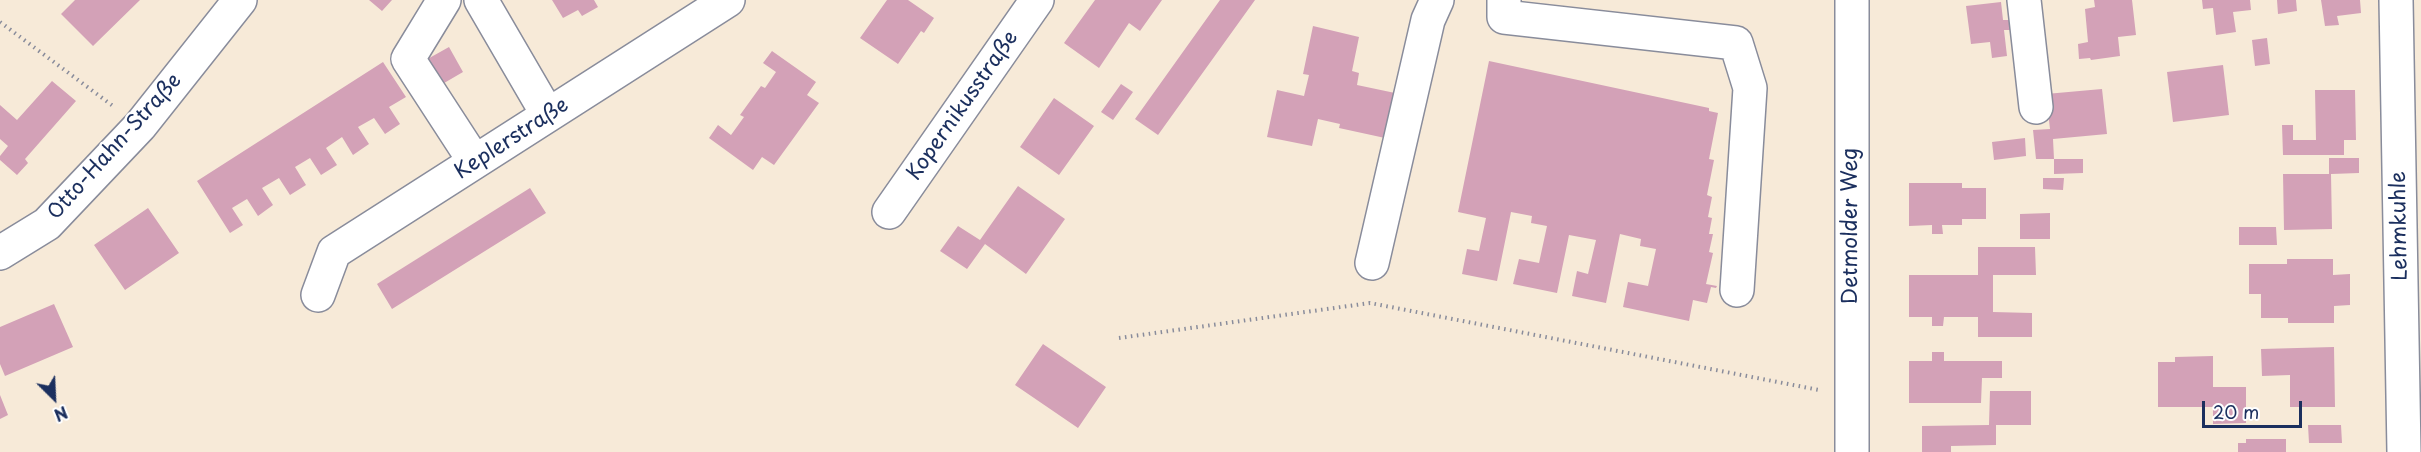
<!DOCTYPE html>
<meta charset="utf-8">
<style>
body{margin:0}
#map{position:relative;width:2421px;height:452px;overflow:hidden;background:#f7ead8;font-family:"Playpen Sans",sans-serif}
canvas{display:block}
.north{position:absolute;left:24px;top:368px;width:60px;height:60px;-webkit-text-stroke:4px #fff;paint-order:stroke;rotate:156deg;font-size:16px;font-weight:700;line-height:24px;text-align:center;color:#1b2f5e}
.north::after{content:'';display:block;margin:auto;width:21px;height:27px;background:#1b2f5e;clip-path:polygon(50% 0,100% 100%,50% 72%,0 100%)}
.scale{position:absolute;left:2202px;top:401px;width:100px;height:27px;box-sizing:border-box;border:3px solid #1b2f5e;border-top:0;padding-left:8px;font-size:18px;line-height:21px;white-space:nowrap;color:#1b2f5e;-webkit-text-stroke:4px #fff;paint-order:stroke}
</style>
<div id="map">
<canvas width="2421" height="452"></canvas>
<div class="north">N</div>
<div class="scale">20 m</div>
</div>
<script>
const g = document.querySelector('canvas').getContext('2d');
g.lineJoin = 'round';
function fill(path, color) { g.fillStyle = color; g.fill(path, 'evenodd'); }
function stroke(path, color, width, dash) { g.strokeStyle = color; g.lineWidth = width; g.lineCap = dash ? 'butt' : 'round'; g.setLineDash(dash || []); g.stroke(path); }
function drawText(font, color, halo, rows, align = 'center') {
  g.font = font + ' "Playpen Sans",sans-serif'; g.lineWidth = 4.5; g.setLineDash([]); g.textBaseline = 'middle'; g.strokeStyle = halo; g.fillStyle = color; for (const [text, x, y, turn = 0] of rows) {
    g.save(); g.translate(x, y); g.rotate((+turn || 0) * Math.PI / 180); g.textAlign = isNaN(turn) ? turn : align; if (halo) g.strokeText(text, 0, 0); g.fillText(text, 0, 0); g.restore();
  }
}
const building = new Path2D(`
 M75 0H140L93 46 61 14Z
 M369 0H392L382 11Z
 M552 0H594L598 7 582 16 578 10 563 18Z
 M887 0H908L934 18 924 33 921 31 898 64 860 38Z
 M1095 0H1162L1140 31 1129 23 1099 68 1064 43Z
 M1220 0H1255L1158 135 1135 119Z
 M2094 0H2132L2136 35 2118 37 2120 56 2091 60 2090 58 2079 59 2078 44 2088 42 2085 9 2095 7Z
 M2202 0H2250L2251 10 2233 12 2236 32 2216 35 2213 8 2203 9Z
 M2277 0H2296L2297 11 2278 14Z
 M2321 0H2360L2361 13 2337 16 2339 25 2325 26Z
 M2001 2 2003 20H2012L2013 30H2004L2007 56 1992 58 1990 42 1971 44 1966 6Z
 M1313 26 1359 37 1352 71 1359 73 1357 85 1395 93 1385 138 1339 128 1340 124 1318 119 1312 146 1267 137 1277 90 1304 96 1309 75 1303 74Z
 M2267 38 2270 64 2255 66 2252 40Z
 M449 47 463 72 439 86 424 61Z
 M772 51 816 82 807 95 819 103 774 165 762 157 753 170 709 138 718 125 731 135 744 117 740 115 761 86 765 88 776 72 763 63Z
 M1489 61 1709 108V111L1718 113 1709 159 1714 160 1707 195 1712 197 1708 217 1712 218 1709 234H1713L1709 252 1713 253 1706 284 1717 286 1716 288 1711 287 1707 303 1693 300 1689 321 1623 307 1628 282 1648 286 1656 249 1640 246 1641 239 1620 234 1606 303 1572 296 1577 271 1588 274 1596 240 1569 235 1557 293 1513 284 1519 259 1539 263 1547 226 1531 223 1532 216 1511 212 1497 281 1462 274 1467 249 1479 251 1486 218 1458 212Z
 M383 62 406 97 389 107 400 124 385 134 374 118 358 127 369 144 353 155 342 137 326 148 337 165 321 175 310 158 295 167 306 185 290 195 279 178 262 188 273 205 258 216 247 199 232 208 243 225 230 233 197 181Z
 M2223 65 2229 115 2173 122 2167 72Z
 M52 81 76 101 25 159 28 163 17 175 0 160V156L8 146 0 139V105L17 120Z
 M1121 84 1133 92 1113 120 1101 112Z
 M2102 89 2107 134 2053 139 2054 159H2083V173L2054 174V159H2036L2033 130 2050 129 2046 94Z
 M2315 90H2355L2356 140H2344V155H2283L2282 125H2293V140H2316Z
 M1054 98 1094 126 1059 175 1020 147Z
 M2025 138 2026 156 1994 160 1992 142Z
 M2329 158H2359V173L2331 174 2332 229 2284 230 2283 174H2329Z
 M2043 178H2064L2063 190 2043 189Z
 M1909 183H1962V188H1986V219H1962V225H1942L1943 234H1932V225L1909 226Z
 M1018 186 1065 219 1026 274 985 244 967 269 940 251 958 226 980 240Z
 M530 188 546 213 392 309 377 284Z
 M148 208 179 253 125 290 94 245Z
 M2050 213V239H2020V214Z
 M2239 227H2276L2277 245H2239Z
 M1978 247H2035L2036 275H1993V312L2032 313V337H1978V317H1944L1943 326H1932V317H1909V275H1978Z
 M2287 259H2333V275L2350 274V305L2334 306V323H2288V318H2261V294H2249V264H2287Z
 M54 304 73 347 5 376 0 364V327Z
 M1043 344 1106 387 1078 428 1015 385Z
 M2334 347 2335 407H2290V375L2262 376 2261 349Z
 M1932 352H1944V361H2002V378H1982L1981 403H1909V361H1932Z
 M2213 356V387H2246V423L2213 424V407H2158V362H2175V357Z
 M1990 391H2031V425H1996V445L1951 446V452H1922V426L1989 425Z
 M0 395 8 415 0 419Z
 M2308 425H2341L2342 443H2309Z
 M2246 439H2286V452H2238V443H2246Z`);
const path = new Path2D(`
 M0 22 113 106
 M1119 338 1370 303 1819 390`);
const minor = new Path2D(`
 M444 0 408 59 475 162
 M481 0 548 115
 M1504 0V17L1736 43 1750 88 1737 290
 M2024 0 2036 107
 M2396 0 2404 452
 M889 212 1037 0
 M0 253 47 224 140 126 240 0
 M1372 263 1428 20 1437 0
 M318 295 334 252 728 0
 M1852 452V0`);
const streetNames = [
 ["Kopernikusstraße",963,106,-55],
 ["Keplerstraße",512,139,-33],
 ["Otto-Hahn-Straße",115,147,-48],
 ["Detmolder Weg",1851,226,-90],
 ["Lehmkuhle",2400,226,-91]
];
fill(building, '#d3a1b7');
stroke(minor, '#898c9b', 36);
stroke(path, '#898c9b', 4, [1.5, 4.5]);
stroke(minor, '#fff', 33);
drawText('21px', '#1b2f5e', '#fff', streetNames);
</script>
